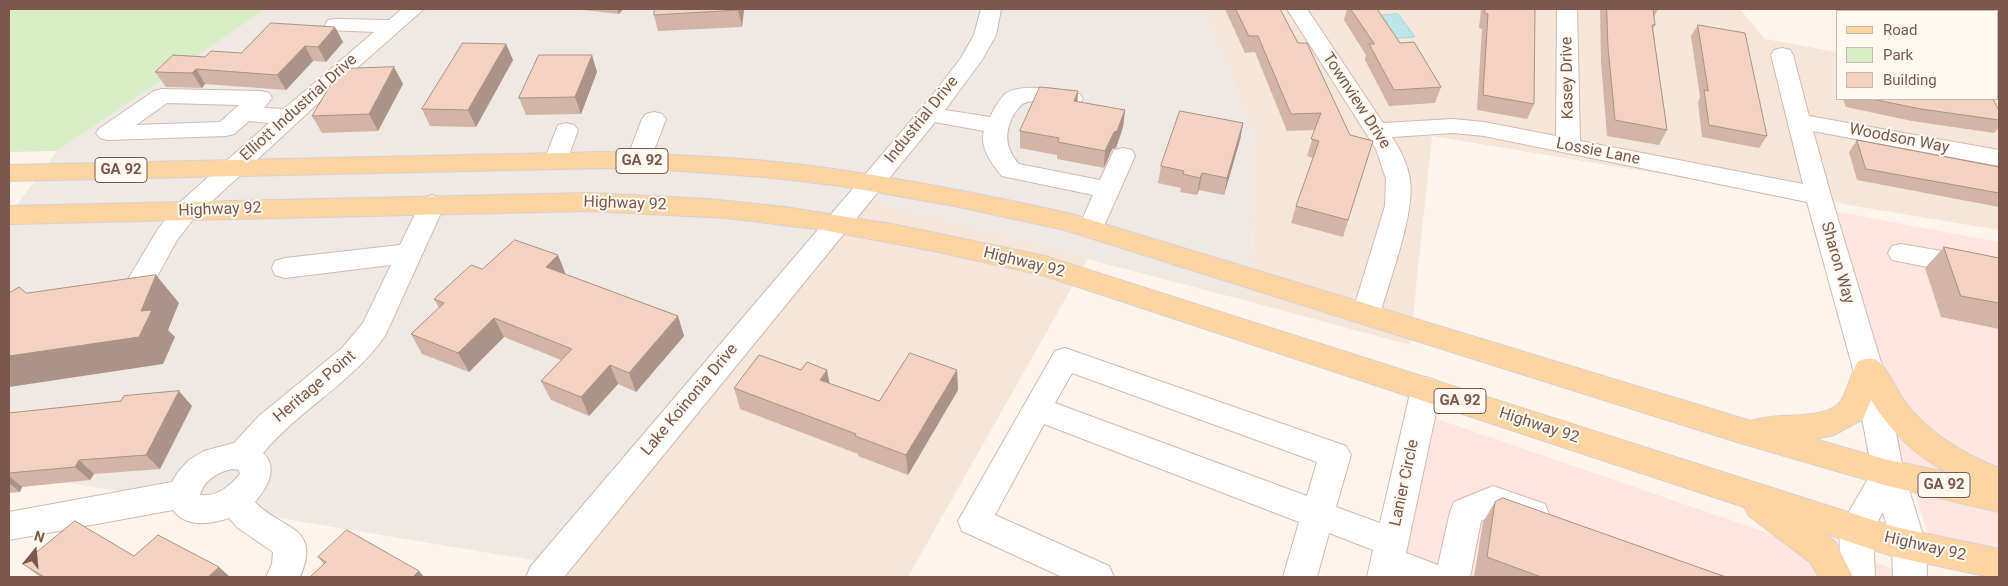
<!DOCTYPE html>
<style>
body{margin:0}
#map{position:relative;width:2008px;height:586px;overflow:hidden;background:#fdf5eb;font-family:Roboto,sans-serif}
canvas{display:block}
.frame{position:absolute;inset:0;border:10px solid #7a594c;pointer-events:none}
.legend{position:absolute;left:1836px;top:10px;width:162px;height:90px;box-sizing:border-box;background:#fff9f2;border:1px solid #cab9b0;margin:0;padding:6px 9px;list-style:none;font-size:15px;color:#7a594c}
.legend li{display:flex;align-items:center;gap:10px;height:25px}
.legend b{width:25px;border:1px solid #cab9b0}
.north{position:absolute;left:10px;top:526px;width:50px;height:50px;-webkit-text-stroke:4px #fff9f2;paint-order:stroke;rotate:17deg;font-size:14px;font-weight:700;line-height:20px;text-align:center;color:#7a594c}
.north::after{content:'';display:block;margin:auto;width:18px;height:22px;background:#7a594c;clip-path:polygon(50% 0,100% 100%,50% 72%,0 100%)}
</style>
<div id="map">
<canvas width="2008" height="586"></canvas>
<div class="frame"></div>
<ul class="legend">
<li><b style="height:6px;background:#fdd5a2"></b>Road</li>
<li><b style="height:14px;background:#d9edc7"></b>Park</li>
<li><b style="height:14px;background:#f4d2c1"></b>Building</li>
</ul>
<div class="north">N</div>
</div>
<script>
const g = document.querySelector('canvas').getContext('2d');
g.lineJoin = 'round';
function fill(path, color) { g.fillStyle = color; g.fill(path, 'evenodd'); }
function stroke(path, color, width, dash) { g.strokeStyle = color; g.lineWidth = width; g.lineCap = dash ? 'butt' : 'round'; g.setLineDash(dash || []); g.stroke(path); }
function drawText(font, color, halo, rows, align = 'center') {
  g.font = font + ' Roboto,sans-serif'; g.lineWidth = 4; g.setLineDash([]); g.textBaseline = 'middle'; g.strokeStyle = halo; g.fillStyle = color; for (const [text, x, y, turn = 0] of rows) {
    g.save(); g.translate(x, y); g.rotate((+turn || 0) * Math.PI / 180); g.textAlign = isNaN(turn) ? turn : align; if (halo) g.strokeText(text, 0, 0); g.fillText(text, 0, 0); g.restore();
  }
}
const residential = new Path2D(`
 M1205 9H1740L1765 39 1837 52V99H1997V82H1999V230L1432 136 1410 345 1251 302 1255 135Z
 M1840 9H1999V63L1997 62V11H1846Z
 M859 199 1088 259 908 577H538Z`);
const commercial = new Path2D(`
 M1822 209 1999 242V573L1937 562Z
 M1420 413 1823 552 1857 556 1917 577H1384Z`);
const industrial = new Path2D(`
 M266 9H1205L1255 135 1251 302 858 199 550 563 9 473V215L57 151Z`);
const green = new Path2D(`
 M9 9H266L57 151 9 152Z`);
const water = new Path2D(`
 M1398 14 1415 37 1386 39 1377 16Z`);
const minor = new Path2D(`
 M402 9H424L341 82 195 217 177 240 148 293 138 296 128 293 124 286 158 229 177 205 269 123 249 121 234 134 226 136 108 140 100 138 96 133 100 128 154 91 162 89 261 91 269 93 272 98 264 108 284 109 374 32 328 30 325 25 328 20 336 19 389 20ZM167 103 239 105 220 122 136 125Z
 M981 9H1001L996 35 982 60 945 110 990 117C994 109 999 100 1005 94 1020 82 1063 90 1080 94L1083 99 1080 104C1061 109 1039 96 1022 104 1005 122 1001 145 1019 164L1100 180 1114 150 1123 148 1132 150 1135 156 1100 235 1091 238 1082 235 1078 229 1093 195 1002 176C992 164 979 147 984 131L935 122 564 577H526L531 566 932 96 961 58 974 35Z
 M1287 9H1307L1383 123 1453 119 1484 122 1556 136 1557 9H1577L1580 141 1803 184 1771 55 1774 50 1782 48 1790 50 1793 55 1809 116 1999 150V166L1813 131 1831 196 1883 369 1904 473 1926 545 1927 577H1893L1892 545 1883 512 1873 530 1875 577H1841L1839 529 1872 472 1853 369 1807 202 1484 136 1453 133 1392 137C1400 149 1408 165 1410 180 1415 213 1390 279 1380 314L1376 321 1366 324 1356 321 1352 314 1385 206 1386 179 1376 149Z
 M654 112 662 114 666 119 650 161 647 167 638 169 629 167 626 161 642 119 646 114Z
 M566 123 574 125 578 130 565 167 556 169 547 167 544 161 558 125Z
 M432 195 441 198 445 204 385 336C352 383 300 409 263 453 279 468 267 488 255 502 279 529 323 525 300 577H266L272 564 273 552 238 528 229 518C211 524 186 528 173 510L9 540V512L172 482 178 472 189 460 204 451 234 443 259 416 342 348 363 323 391 265 285 278 275 275 272 268 275 261 285 258 400 245 423 198ZM232 469 239 470 240 474C230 486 218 497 200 495 203 481 218 472 232 469Z
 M1901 244 1999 261V281L1892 260 1888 253 1892 246Z
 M1065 348 1346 446 1351 455 1336 507 1380 523 1411 389 1415 381 1426 377 1437 381 1441 389 1406 553 1438 565 1450 512 1454 502 1493 486 1545 504 1549 514 1545 524 1533 528 1494 514 1481 521 1470 577H1367L1373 550 1329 533 1317 577H1283L1299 522 1044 424 995 515 1109 566 1114 577H1062L962 531 958 521 1055 351ZM1072 373 1317 462 1307 496 1055 403Z`);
const major = new Path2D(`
 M606 152C672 155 738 157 803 165 892 176 980 194 1068 213L1751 421C1774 411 1826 422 1841 401 1848 389 1851 373 1858 361 1865 359 1873 356 1879 362 1890 373 1896 390 1905 402 1928 433 1964 454 1999 468V512L1888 486 1740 443 1065 230 955 206 841 186 765 177 666 170 606 168 9 181V165ZM1871 400C1890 431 1914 454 1946 472L1888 460 1815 439 1834 435 1863 419Z
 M589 193 708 199 785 207 897 225 1045 256 1895 527 1999 549V577H1990L1895 557 1823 533 1835 541 1853 577H1819L1811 563 1749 516 1744 507 1042 275 934 251 823 230 728 218 589 211 9 224V206Z`);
const wall = new Path2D(`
 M574 9H623L619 14Z
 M744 9 742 27 658 31 654 15Z
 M1225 9H1280L1298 43 1350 135 1373 141 1343 237 1291 223 1296 206 1313 158 1307 156 1315 130 1287 131 1255 52 1245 53Z
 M1347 9H1377L1400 43 1441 87 1435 103 1389 106 1365 60 1366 55 1344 20Z
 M1481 9H1535L1534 104 1527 119 1477 110 1482 29 1479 28Z
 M1600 9H1658L1654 17 1655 25 1653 29 1667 130 1659 145 1607 136 1601 62Z
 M1698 25 1767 136 1759 148 1702 137 1698 102 1700 97 1691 36Z
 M343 42 326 62 313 61 286 90 205 84 202 88 166 87 155 72 205 57Z
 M506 44 513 60 476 127 430 126 422 109Z
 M394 67 403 84 378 131 322 133 312 116Z
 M597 72 581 114 526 115 519 98Z
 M1078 91 1077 102 1125 110 1123 127 1116 148 1112 149 1104 168 1057 159V155L1020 148V131Z
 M1843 99H1993L1999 111V127L1994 133 1912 121 1846 107Z
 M1243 123 1240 140 1224 195 1199 190 1197 195 1180 192 1181 188 1158 183 1161 166Z
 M1857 140 1999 167V207L1857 180 1849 152Z
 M1944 247 1999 258V329L1941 317 1925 268Z
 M482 269 566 275 678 316 684 336 636 392 618 384 589 416 551 400 541 381 561 360 504 337 469 372 422 354 411 334 439 308 434 299Z
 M957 370 958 390 908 475 858 456V454L740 409 734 388 830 384 879 401Z
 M192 406 160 469 94 474 90 480 22 487 20 492 9 493V413Z
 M1495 502 1726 577H1474L1483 522Z
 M318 557 419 571 424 577H310L324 564Z
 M23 564 230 577H40Z`);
const shadedWall = new Path2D(`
 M617 9H623L619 14Z
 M738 9H744L742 27 738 10Z
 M335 27 343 42 326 62 318 47Z
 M506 44 513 60 476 127 468 110Z
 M305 46 313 61 286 90 277 75Z
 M592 55 597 72 581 114 575 97Z
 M394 67 403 84 378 131 369 114Z
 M196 69 205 84 202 88 192 73Z
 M1078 91 1077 108 1074 101Z
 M1125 110 1123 127 1116 148 1112 149 1104 168 1105 151Z
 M1243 123 1240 140 1224 195 1227 178Z
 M1202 173 1199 190 1197 195 1200 178Z
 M558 255 566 275 546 267Z
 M156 275 179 303 168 330 175 337 163 364 9 387V356L141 311Z
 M678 316 684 336 636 392 629 373Z
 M494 318 504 337 469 372 458 353Z
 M610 365 618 384 589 416 581 397Z
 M827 370 831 391 820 380Z
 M957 370 958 390 908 475 906 455Z
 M179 391 192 406 160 469 146 455Z
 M79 460 94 474 90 480 75 467Z
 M9 476 22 487 20 492 9 483Z
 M219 567 230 577H208Z
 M419 571 424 577H413Z`);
const building = new Path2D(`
 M655 9H738V10L654 15Z
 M1236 9H1280L1298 43H1307L1350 135 1373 141 1348 220 1296 206 1319 141 1311 139 1321 113 1291 114 1258 36H1249Z
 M1351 9H1377L1400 43 1414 42 1441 87 1394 90 1369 44H1374Z
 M1485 9H1535L1534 104 1483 95 1488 14 1485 13Z
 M1607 9H1653L1655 25H1652L1667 130 1615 120 1608 47Z
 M271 23 335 27 318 47 305 46 277 75 196 69 192 73 155 72 173 55 205 57 211 51 241 53Z
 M1698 25 1745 33 1767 136 1709 125 1704 90 1708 91Z
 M463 43 506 44 468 110 422 109Z
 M539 55H592L575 97 519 98Z
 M394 67 369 114 312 116 340 69Z
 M1040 87 1078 91 1074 101 1125 110 1117 131 1114 132 1105 151 1058 142 1059 138 1020 131Z
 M1872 99H1993L1999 111V120L1921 109Z
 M1180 111 1243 123 1227 178 1202 173 1200 178 1183 174 1184 171 1161 166Z
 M1857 140 1999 167V193L1866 169Z
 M515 240 558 255 546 267 678 316 629 373 610 365 581 397 541 381 572 349 494 318 458 353 411 334 444 303 434 299 471 265 482 269Z
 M1944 247 1999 258V303L1961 296Z
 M156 275 141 311 152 310 139 337 9 356V293L19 287 26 293Z
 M910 353 957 370 906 455 855 436 856 434 734 388 759 355 801 370 807 362 827 370 820 380 879 401Z
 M179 391 146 455 79 460 75 467 9 473V413L121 401 124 396Z
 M1503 498 1726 577H1541L1487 557 1495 502Z
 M75 521 134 556 158 535 219 567 208 577H44L23 564Z
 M347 530 419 571 413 577H310L326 562 318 557Z`);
const shields = [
 [642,161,52],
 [121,170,52],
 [1460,401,52],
 [1944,485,52]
];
const shieldNames = [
 ["GA 92",642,161],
 ["GA 92",121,170],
 ["GA 92",1460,401],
 ["GA 92",1944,485]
];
const streetNames = [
 ["Kasey Drive",1568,78,-91],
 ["Townview Drive",1356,101,57],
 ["Elliott Industrial Drive",299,108,-42],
 ["Industrial Drive",922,120,-51],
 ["Woodson Way",1899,139,11],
 ["Lossie Lane",1598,152,11],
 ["Highway 92",625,204,2],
 ["Highway 92",220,210,-2],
 ["Highway 92",1024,263,14],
 ["Sharon Way",1837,263,74],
 ["Heritage Point",315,387,-40],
 ["Lake Koinonia Drive",690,400,-50],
 ["Highway 92",1539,426,18],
 ["Lanier Circle",1405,483,-78],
 ["Highway 92",1925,547,13]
];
fill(residential, '#f5e6d9');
fill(commercial, '#fee5de');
fill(industrial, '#efe8e3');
fill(green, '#d9edc7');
fill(water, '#bde6e9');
stroke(water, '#a3d6db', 1);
stroke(minor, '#d1bbaf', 2);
stroke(major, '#dad1cd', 2);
fill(minor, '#fff');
fill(major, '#fdd5a2');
fill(wall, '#d2b5a6');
fill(shadedWall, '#ab9387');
fill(building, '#f4d2c1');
stroke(building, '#ab9387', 1);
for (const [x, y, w] of shields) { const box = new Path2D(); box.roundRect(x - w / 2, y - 12.5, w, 25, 4); g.fillStyle = '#fff9f2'; g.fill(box); stroke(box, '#7a594c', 1); }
drawText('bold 15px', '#7a594c', null, shieldNames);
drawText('16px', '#7a594c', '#fff9f2', streetNames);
</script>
